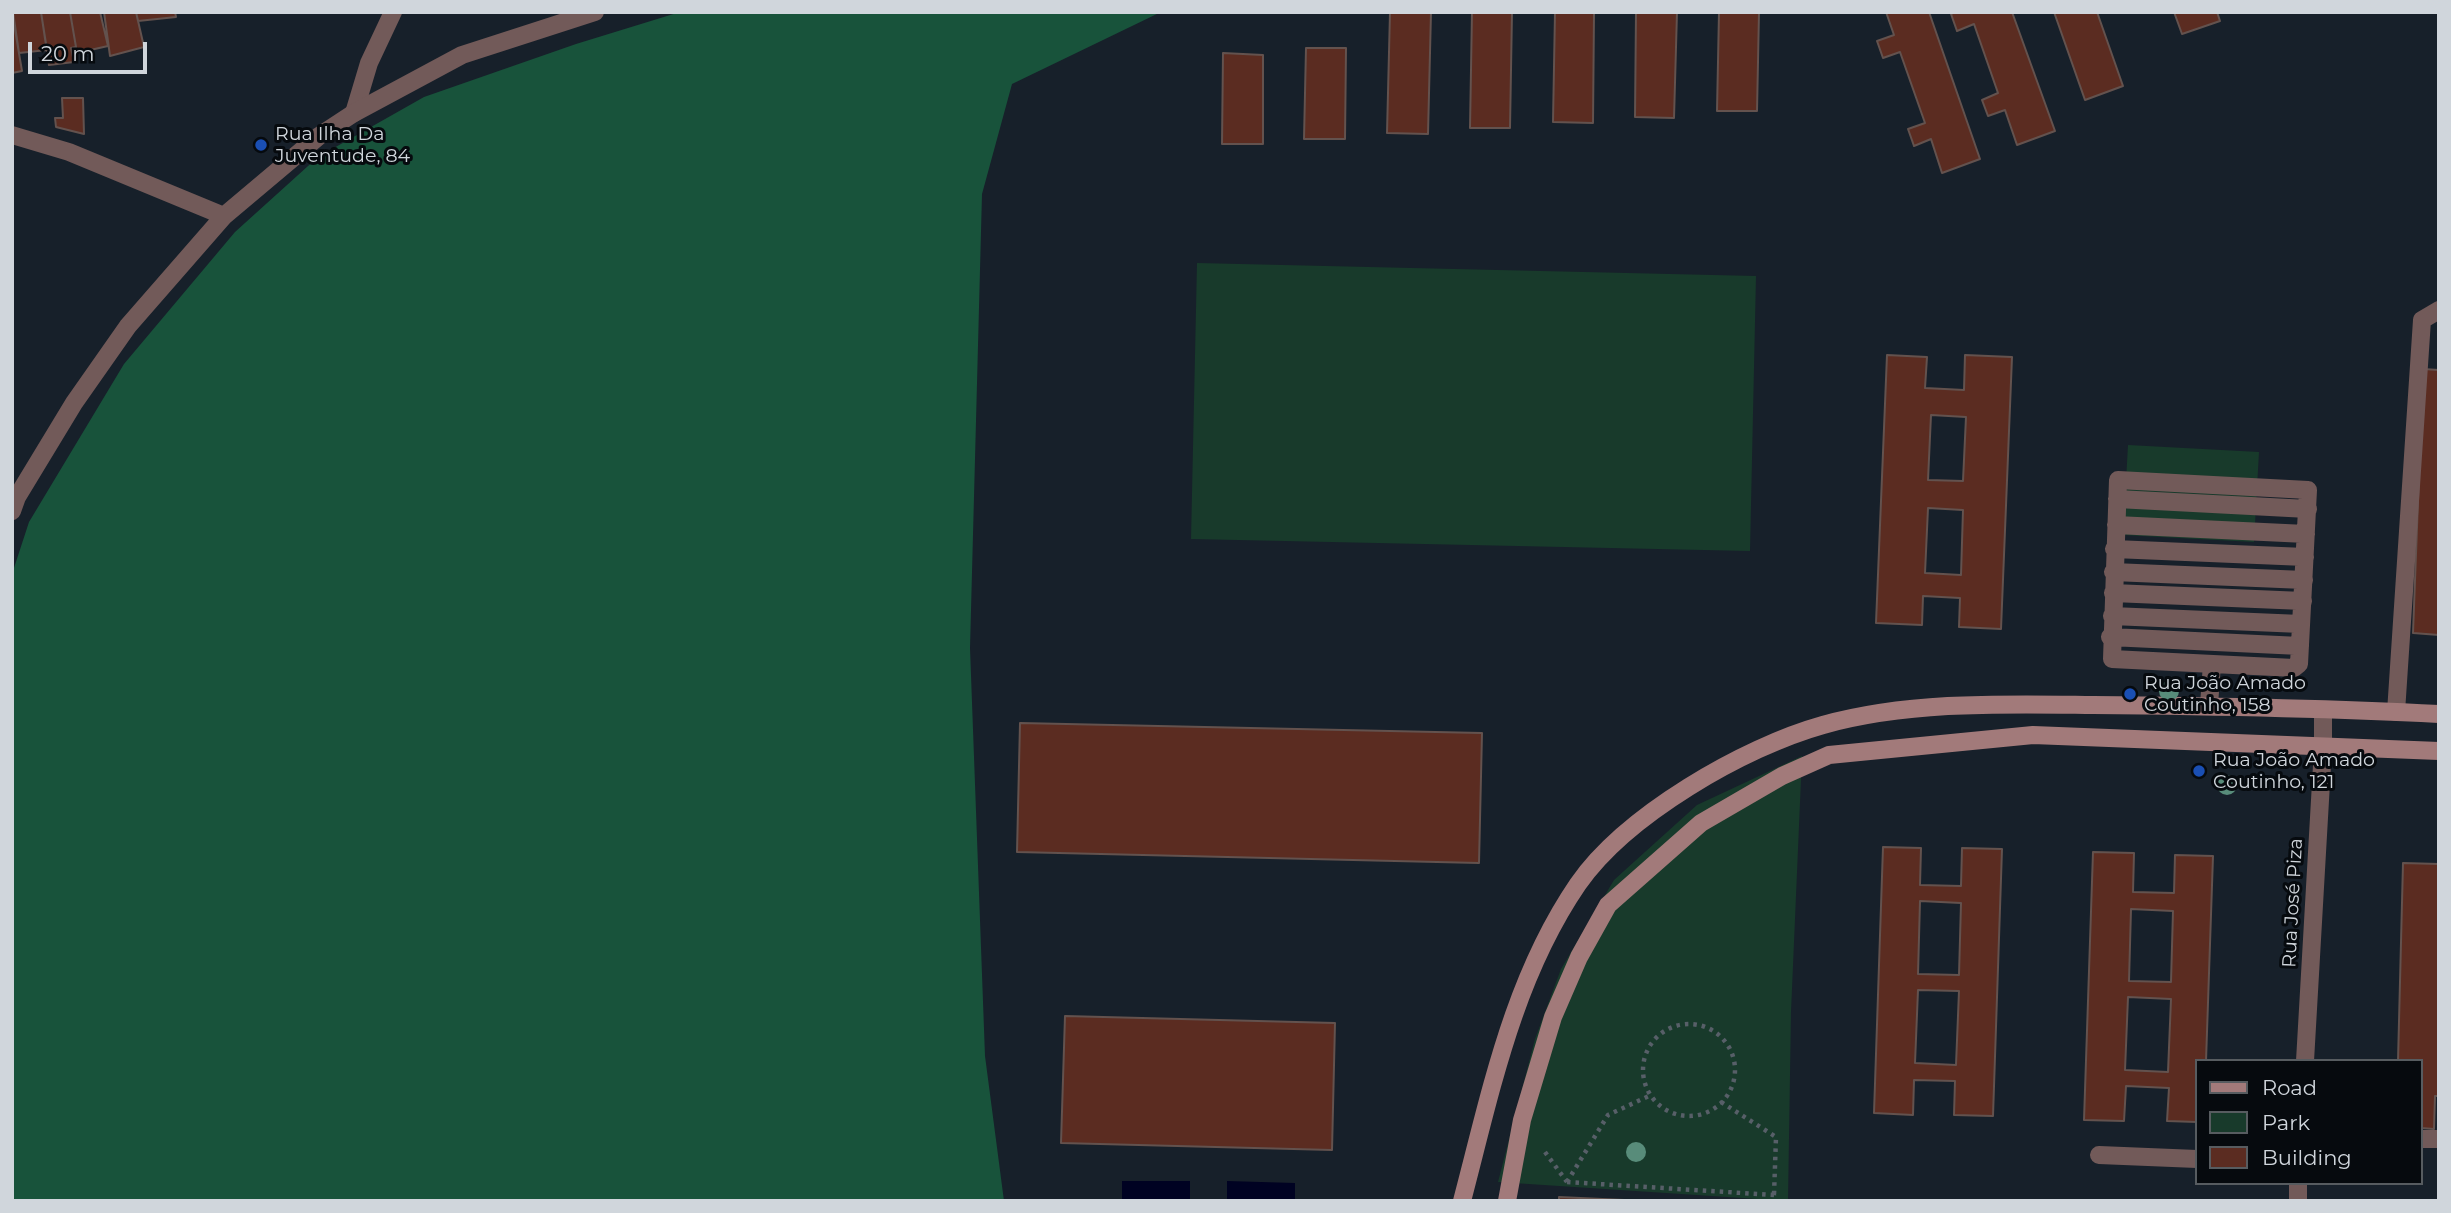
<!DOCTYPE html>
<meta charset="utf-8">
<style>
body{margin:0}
#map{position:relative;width:2451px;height:1213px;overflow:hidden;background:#17202a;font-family:Montserrat,sans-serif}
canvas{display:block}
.frame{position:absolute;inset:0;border:14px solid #d0d6dc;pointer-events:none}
.legend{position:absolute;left:2195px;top:1059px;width:228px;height:126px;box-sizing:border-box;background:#060a0e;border:2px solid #575c60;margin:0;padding:9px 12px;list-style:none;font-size:21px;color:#d0d6dc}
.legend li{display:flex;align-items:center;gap:14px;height:35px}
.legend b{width:35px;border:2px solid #575c60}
.scale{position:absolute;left:28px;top:42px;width:119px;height:32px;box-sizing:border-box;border:4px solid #d0d6dc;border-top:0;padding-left:9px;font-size:21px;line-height:24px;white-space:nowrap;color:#d0d6dc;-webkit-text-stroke:5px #060a0e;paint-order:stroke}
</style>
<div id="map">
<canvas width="2451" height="1213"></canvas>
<div class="frame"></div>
<ul class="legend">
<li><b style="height:9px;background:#a27a7a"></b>Road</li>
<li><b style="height:19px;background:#183a2b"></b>Park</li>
<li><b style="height:19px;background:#5b2c21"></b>Building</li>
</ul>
<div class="scale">20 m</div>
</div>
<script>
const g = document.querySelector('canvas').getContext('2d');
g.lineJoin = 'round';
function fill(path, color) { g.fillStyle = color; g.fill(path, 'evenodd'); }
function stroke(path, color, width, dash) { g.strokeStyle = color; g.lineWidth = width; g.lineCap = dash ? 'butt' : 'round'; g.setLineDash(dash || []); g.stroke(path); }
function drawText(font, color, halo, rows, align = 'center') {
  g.font = font + ' Montserrat,sans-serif'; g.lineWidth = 6; g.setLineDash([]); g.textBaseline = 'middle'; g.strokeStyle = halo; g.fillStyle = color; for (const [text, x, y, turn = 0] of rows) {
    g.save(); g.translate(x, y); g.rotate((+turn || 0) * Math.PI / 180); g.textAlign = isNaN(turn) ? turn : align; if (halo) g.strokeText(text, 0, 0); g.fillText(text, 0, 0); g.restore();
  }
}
const green = new Path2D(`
 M1197 263 1756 276 1750 551 1191 539Z
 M2128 445 2259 452 2254 542 2123 535Z
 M1802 756 1791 1012 1788 1201 1498 1182 1535 1039 1561 969 1614 880 1697 805Z`);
const forest = new Path2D(`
 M680 12H1161L1012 84 982 194 970 648 985 1056 1004 1201H12V574L29 522 124 364 235 232 318 157 424 97 576 44Z`);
const water = new Path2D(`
 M1122 1181H1190V1201H1122Z
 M1227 1181 1295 1183V1201H1227Z`);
const building = new Path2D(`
 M12 12 22 71 12 73Z
 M13 12H41L47 50 19 53Z
 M41 12H70L76 47 71 48 74 62 49 65Z
 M70 12H100L108 46 77 53Z
 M104 12H136L144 47 110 56Z
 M136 12H175L176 17 138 21Z
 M1390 12H1431L1428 134 1387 133Z
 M1472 12H1512L1510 128H1470Z
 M1555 12H1594L1593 123 1553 122Z
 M1636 12H1677L1674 118 1635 117Z
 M1719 12H1759L1757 111H1717Z
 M1886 12H1929L1980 159 1942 173 1931 139 1914 146 1908 129 1925 123 1900 52 1883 58 1877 41 1894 35Z
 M1955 12H2012L2055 131 2017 145 2005 110 1988 116 1982 100 1998 93 1974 24 1957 31 1951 14Z
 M2054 12H2097L2123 86 2085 100Z
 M2174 12H2217L2220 21 2182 34Z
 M1306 48H1346L1345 139H1304Z
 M1223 53 1263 55V144H1222Z
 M62 98H83L84 134 56 127 55 118H63Z
 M1887 355 1927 357 1925 388 1964 390 1965 355 2012 357 2001 629 1959 627 1960 598 1923 596 1922 625 1876 623ZM1931 415 1966 417 1963 481 1928 480ZM1928 508 1963 510 1961 575 1925 573Z
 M2423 369 2439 370V635L2413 633Z
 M1020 723 1482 733 1479 863 1017 852Z
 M1883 847 1921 848 1920 885 1961 886 1962 848 2002 849 1993 1116 1954 1115 1955 1081 1914 1080 1913 1115 1874 1113ZM1920 901 1961 903 1959 975 1918 974ZM1918 990 1959 991 1956 1065 1915 1063Z
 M2093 852 2134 853 2133 892 2174 893 2175 855 2213 856 2206 1061H2197V1122L2167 1121 2169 1088 2126 1086 2124 1121 2084 1120ZM2131 909 2173 911 2171 982 2129 981ZM2128 997 2171 999 2168 1072 2125 1070Z
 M2403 863 2439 864V1096H2435L2434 1129 2421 1128V1061H2398Z
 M1065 1016 1335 1023 1332 1150 1061 1143Z
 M1559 1197 1646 1201H1559Z`);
const path = new Path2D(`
 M1643 1070a46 46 0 1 1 92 0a46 46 0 1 1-92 0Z
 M1721 1102 1776 1137 1774 1195
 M1545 1152 1567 1182
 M1567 1182 1774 1195 1773 1201
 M1567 1182 1608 1115 1651 1095`);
const lane = new Path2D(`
 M354 113 369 63 393 12
 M2118 480 2308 490 2299 664 2294 668 2112 659Z
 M2117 499 2308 509
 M2116 525 2306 534
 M2114 549 2305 557
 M2113 572 2304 580
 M2113 593 2303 601
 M2112 616 2301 624
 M2110 637 2300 646
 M2209 705 2212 664
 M2396 712 2422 320 2439 310
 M2323 748V710
 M2421 1139H2439
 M2099 1155 2197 1159`);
const street = new Path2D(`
 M12 135 69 152 224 216
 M12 511 17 497 74 403 128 326 224 216 319 136 354 113 462 55 595 12
 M2305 1061 2323 748
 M2298 1201V1183`);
const secondary = new Path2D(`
 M1462 1201C1491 1091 1513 979 1578 884 1626 815 1744 747 1823 725 1909 701 2004 704 2093 705 2208 706 2323 708 2439 714
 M1507 1201 1522 1120 1553 1017 1579 957 1608 905 1701 823 1782 776 1829 755 2033 735 2439 751`);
const trees = [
 [2169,691],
 [2227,785],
 [1636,1152]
];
const markers = [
 [261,145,7,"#1a4fb4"],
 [2130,694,7,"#1a4fb4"],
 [2199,771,7,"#1a4fb4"]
];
const poiNames = [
 ["Rua Ilha Da",275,134],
 ["Juventude, 84",275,156],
 ["Rua João Amado",2144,683],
 ["Coutinho, 158",2144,705],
 ["Rua João Amado",2213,760],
 ["Coutinho, 121",2213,782]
];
const streetNames = [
 ["Rua José Piza",2293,903,-87]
];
fill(green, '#183a2b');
fill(forest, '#18533b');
fill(water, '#000222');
fill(building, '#5b2c21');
stroke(building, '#63524e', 2);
stroke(path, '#575f68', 4.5, [3.5, 5]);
stroke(lane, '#725a59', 18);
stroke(street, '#725a59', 18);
stroke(secondary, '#a27a7a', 18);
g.fillStyle = '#588c7a';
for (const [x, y] of trees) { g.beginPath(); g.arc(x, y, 10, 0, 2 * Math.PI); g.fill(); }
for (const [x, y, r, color] of markers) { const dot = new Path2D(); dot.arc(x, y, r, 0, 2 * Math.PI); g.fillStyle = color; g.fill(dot); stroke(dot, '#060a0e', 2.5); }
drawText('19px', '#d0d6dc', '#060a0e', poiNames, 'left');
drawText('19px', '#d0d6dc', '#060a0e', streetNames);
</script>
